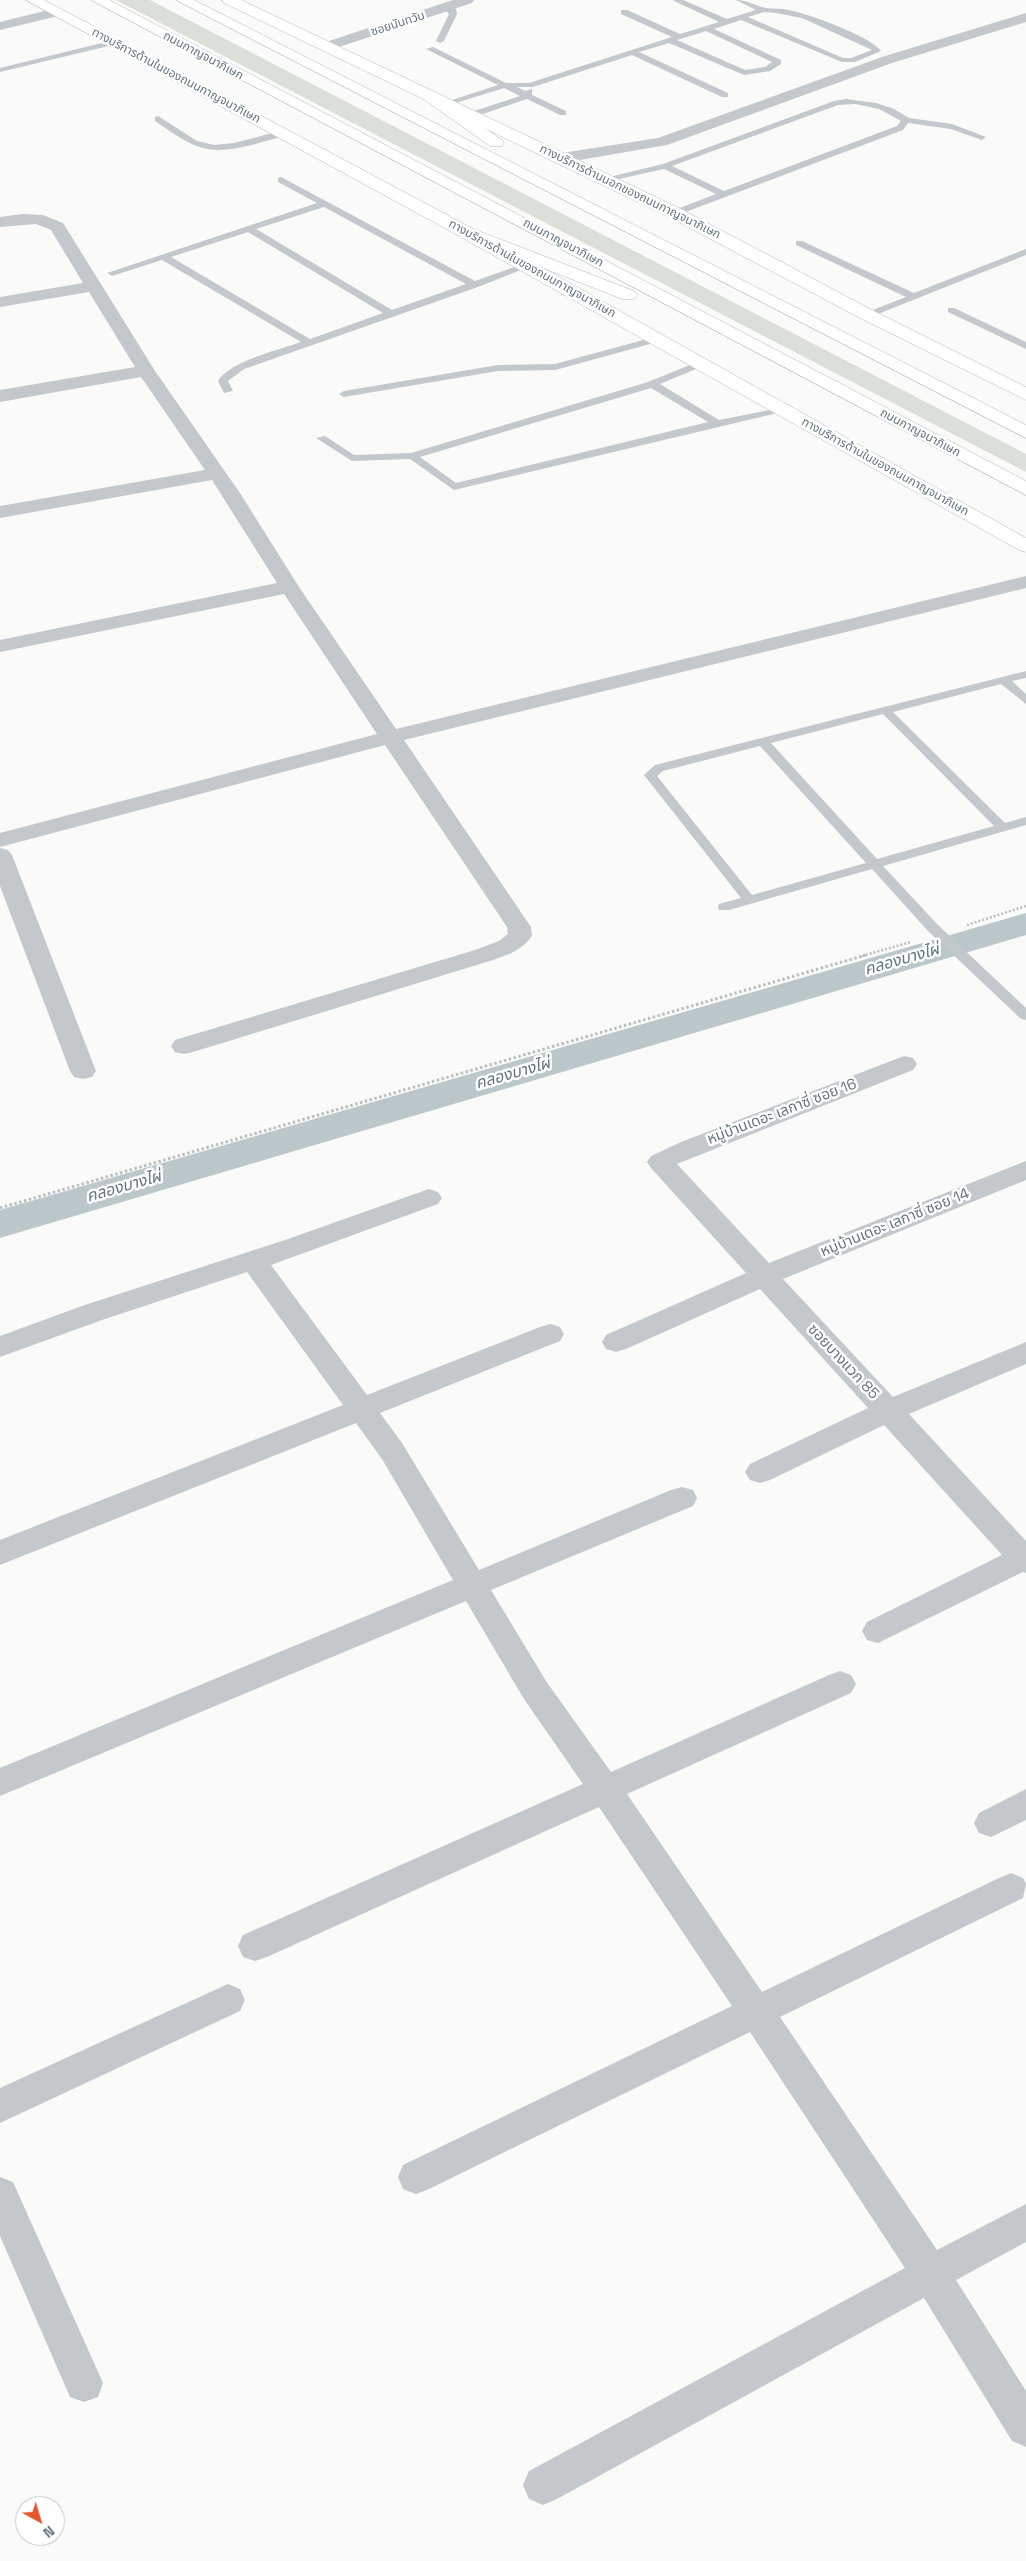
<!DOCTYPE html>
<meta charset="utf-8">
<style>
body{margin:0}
#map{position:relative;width:1026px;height:2561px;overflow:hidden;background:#fafaf8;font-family:"Space Grotesk",sans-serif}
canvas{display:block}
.north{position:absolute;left:15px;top:2496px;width:50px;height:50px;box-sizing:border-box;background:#fff;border:1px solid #c1c8cd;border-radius:50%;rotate:141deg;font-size:14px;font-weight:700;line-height:20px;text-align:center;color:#657683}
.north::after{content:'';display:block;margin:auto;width:18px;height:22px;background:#e4572e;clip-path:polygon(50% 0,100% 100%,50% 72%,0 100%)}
</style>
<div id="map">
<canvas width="1026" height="2561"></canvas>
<div class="north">N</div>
</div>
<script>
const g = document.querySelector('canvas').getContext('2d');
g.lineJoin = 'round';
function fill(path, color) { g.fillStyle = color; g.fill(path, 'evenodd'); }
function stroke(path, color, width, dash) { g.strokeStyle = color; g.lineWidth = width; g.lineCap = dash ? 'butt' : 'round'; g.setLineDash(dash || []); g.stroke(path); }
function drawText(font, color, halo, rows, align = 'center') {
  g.font = font + ' "Space Grotesk","Noto Sans Thai",sans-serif'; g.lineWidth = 5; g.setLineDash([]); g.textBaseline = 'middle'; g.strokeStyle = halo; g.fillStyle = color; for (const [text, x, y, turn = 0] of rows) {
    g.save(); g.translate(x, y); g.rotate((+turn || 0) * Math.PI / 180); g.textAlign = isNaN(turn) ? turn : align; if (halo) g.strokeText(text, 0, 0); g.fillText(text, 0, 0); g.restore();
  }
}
const green = new Path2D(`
 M116 0H150L1026 454V472Z`);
const canal = new Path2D(`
 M1026 913V935L0 1238V1210Z`);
const pathFar1 = new Path2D(`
 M967 925 1026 906
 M862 956 911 942`);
const path = new Path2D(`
 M0 1208 866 955`);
const lane = new Path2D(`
 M672 0H683L727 19 756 10 736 0C748 0 755 6 766 8 774 9 781 8 789 10 809 14 870 36 881 51L855 62H842L741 20 714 29 781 60V64L770 71 744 75 669 43 639 52 728 93V97H722L632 55 533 87H517L525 91 532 89V95L566 111V115H560L527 99 471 118 467 115 468 113 520 96 504 88 446 106V102L498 85 426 49 433 47 506 83H529L672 37 621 14V10H627L680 34 719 22ZM764 12 776 13 802 18 872 50 851 58H843L748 17ZM706 31 772 62 765 67 745 70 677 40Z
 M444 5H450L456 9 457 14 444 41 440 43 436 41 449 14 443 7Z
 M114 40 118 42 117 44 0 72V68Z
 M846 99 876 103 894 109 909 118 952 124 986 137 982 140 951 129 908 123 903 130 675 216 670 213 672 211 716 194 664 169 605 182 601 179 663 164 834 101ZM855 104 879 109 901 121 897 126 724 191 672 166 838 105Z
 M158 116 197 141 214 145 234 143 284 130 288 133C281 138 268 140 259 143 208 157 197 150 155 121V117Z
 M281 177 475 281 523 264 531 266 478 287 244 369 228 381 233 391 224 393 218 381C230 361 279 350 301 342L162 260 112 276 107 273 317 203 278 182V178ZM324 207 466 284 392 310 256 229ZM248 232 383 313 310 339 171 257Z
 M796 241H802L914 293 1026 249V255L868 318 863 315 865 313 906 297 796 245Z
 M948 308H954L1026 342V349L948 312Z
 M658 336 663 339 661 341 555 370 498 371 344 397 339 394 344 391 498 365 555 364Z
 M700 361 703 362V366L660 384 719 420 785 407 790 410 454 490 410 459 352 461 316 438 325 436 354 455 411 453 648 382ZM651 388 708 422 456 483 420 457Z
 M1026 671V678L1012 681 1026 694V704L1001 684 893 712 1005 823 1026 817V825L883 866 938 925 1026 1008V1020L1021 1019 928 931 872 869 729 910H719L718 907 719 904 741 898 644 775 655 765ZM883 714 994 826 877 859 771 743ZM760 746 866 863 752 895 657 776 663 771Z`);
const street = new Path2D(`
 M453 0H474L472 3 333 49 328 50 321 46 323 43Z
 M57 8 62 9 64 12 62 15 0 30V22Z
 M1026 13V22L892 63 667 145 562 163 554 158 562 153 658 138 882 57Z
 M22 214 43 215 63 223 155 371 240 493 299 587 396 729 1026 576V588L404 740 531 927 532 936C522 950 508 955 493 960L193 1052 184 1054 175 1052 171 1046 175 1040 475 950 499 941 508 934 507 927 385 745 0 847V833L377 734 284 594 0 652V640L277 583 212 480 0 518V506L205 470 141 377 0 402V390L135 367 89 292 0 307V297L83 283 51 230 36 224 0 227V217Z
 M0 848 8 850 12 855 96 1071 92 1077 83 1079 74 1077 70 1071 0 886Z
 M904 1056 913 1058 917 1064 913 1070 677 1164 769 1263 1026 1161V1180L783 1279 893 1397 1026 1342V1364L909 1414 1026 1541V1573L1023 1572 878 1643 867 1640 862 1631 867 1622 1002 1555 884 1425 770 1480 760 1483 750 1480 745 1472 750 1464 868 1408 760 1289 626 1349 616 1352 606 1349 602 1342 606 1335 746 1273 651 1168 647 1162 651 1156 681 1142Z
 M429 1189 438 1192 442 1198 438 1204 271 1265 367 1395 540 1327 550 1324 560 1327 564 1334 560 1341 380 1413 402 1443 479 1570 671 1490 682 1487 693 1490 697 1498 693 1506 491 1590 546 1681 611 1772 829 1675 840 1671 851 1675 856 1684 851 1693 627 1794 762 1992 999 1878 1011 1873 1023 1878 1026 1884 1023 1898 780 2017 937 2250 1026 2204V2242L956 2280 1026 2391V2447L1012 2441 924 2298 557 2499 543 2505 529 2499 523 2485 529 2471 905 2268 750 2032 429 2189 416 2194 403 2189 398 2177 403 2165 732 2006 599 1807 267 1957 255 1961 243 1957 238 1946 243 1935 583 1784 524 1699 466 1601 0 1796V1768L453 1580 382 1459 356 1423 0 1565V1540L343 1405 247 1272 102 1320 0 1357V1336L82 1306 285 1240Z
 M1026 1789V1820L991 1837 979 1833 974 1823 979 1813Z
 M228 1984 240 1989 245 2000 240 2011 0 2123V2088Z
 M0 2177 13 2182 103 2383 98 2397 84 2402 70 2397 0 2236Z`);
const secondary = new Path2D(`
 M26 0H44L464 224 1026 538V552L1019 550 452 232Z
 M222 0H241L681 209 874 311 1026 387V400L862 319 669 217 224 3Z`);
const highway = new Path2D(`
 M91 0H109L1026 481V495Z
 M176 0H194L1026 425V438Z
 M421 86 426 88 502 140 504 143 502 146H490L416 94 413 91Z
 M458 223 634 291 637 295 634 299H622L452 232 450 228Z`);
const farStreetnames = [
 ["ซอยนันทวัน",398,24,-18],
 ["ถนนกาญจนาภิเษก",203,56,28],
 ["ทางบริการด้านในของถนนกาญจนาภิเษก",176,76,28],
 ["ทางบริการด้านนอกของถนนกาญจนาภิเษก",630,192,26],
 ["ถนนกาญจนาภิเษก",563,243,28],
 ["ทางบริการด้านในของถนนกาญจนาภิเษก",532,269,29],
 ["ถนนกาญจนาภิเษก",920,433,28],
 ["ทางบริการด้านในของถนนกาญจนาภิเษก",885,467,29]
];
const streetNames = [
 ["หมู่บ้านเดอะ เลกาซี่ ซอย 16",782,1112,-21],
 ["หมู่บ้านเดอะ เลกาซี่ ซอย 14",895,1223,-22],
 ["ซอยบางแวก 85",843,1362,47]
];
const waterNames = [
 ["คลองบางไผ่",902,960,-16],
 ["คลองบางไผ่",513,1074,-16],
 ["คลองบางไผ่",124,1187,-16]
];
fill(green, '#dadfd7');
fill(canal, '#bbc7cb');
stroke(secondary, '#b3babf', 1);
stroke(highway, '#b4b9bd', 1);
stroke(pathFar1, '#bbbfc2', 2.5, [2, 2]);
stroke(path, '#bbbfc2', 3, [2.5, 2.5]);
fill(lane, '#c3c8cc');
fill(street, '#c3c8cc');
fill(secondary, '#fff');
fill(highway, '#fff');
drawText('12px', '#657683', '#fff', farStreetnames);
drawText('15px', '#657683', '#fff', streetNames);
drawText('italic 16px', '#60757c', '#fff', waterNames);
</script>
